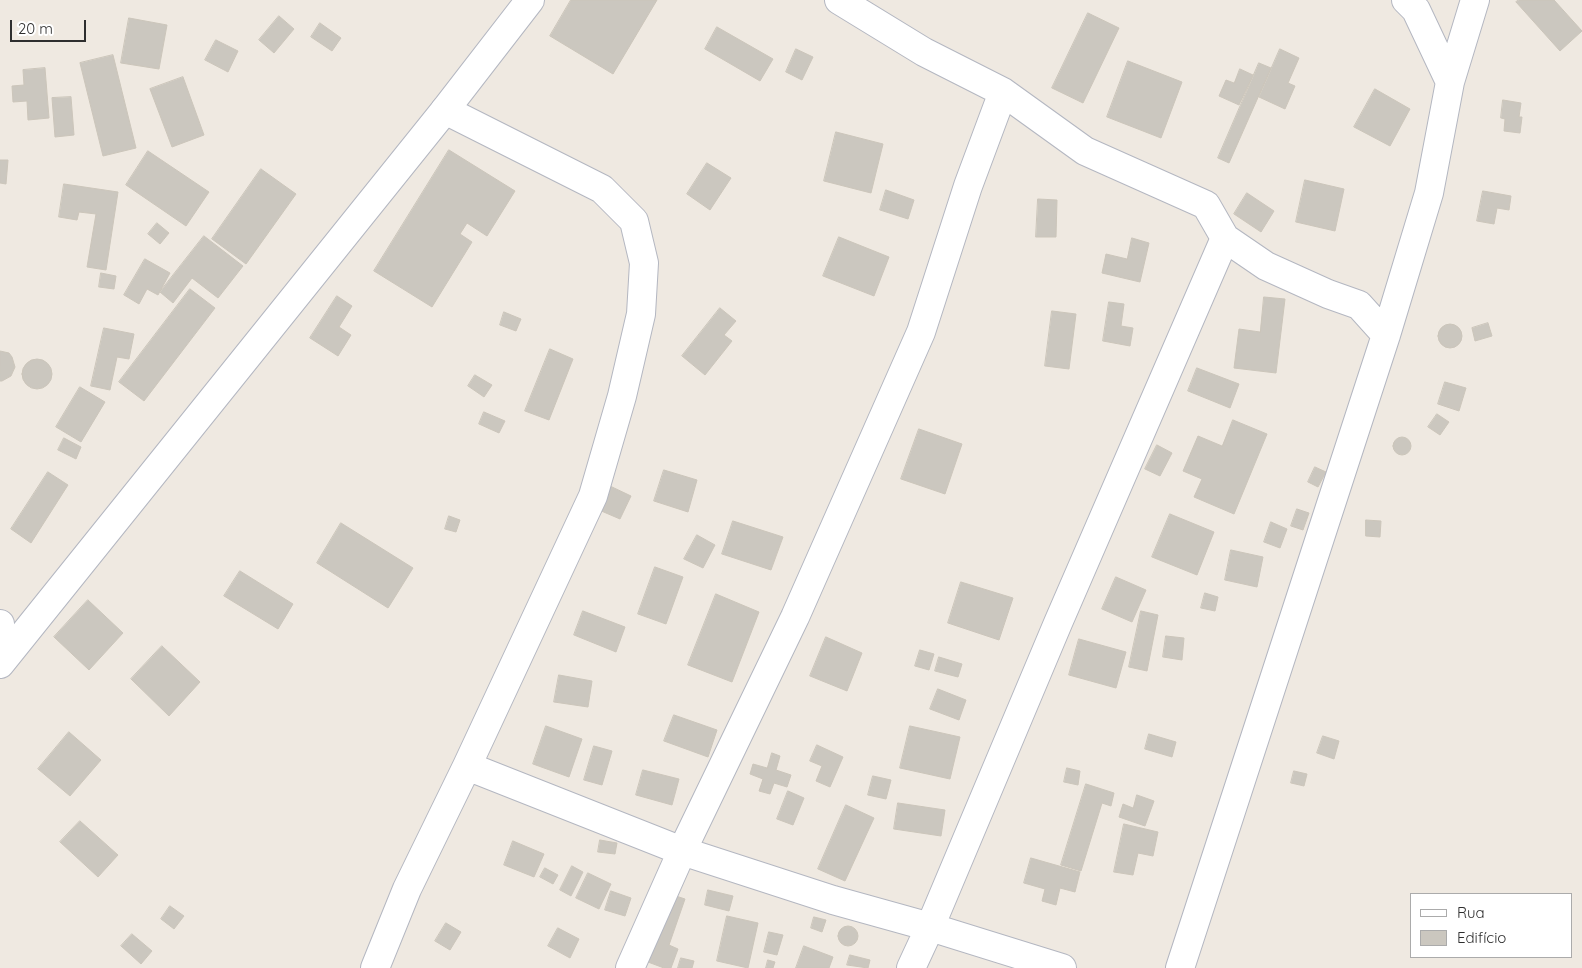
<!DOCTYPE html>
<meta charset="utf-8">
<style>
body{margin:0}
#map{position:relative;width:1582px;height:968px;overflow:hidden;background:#efe9e1;font-family:Quicksand,sans-serif}
canvas{display:block}
.legend{position:absolute;left:1410px;top:893px;width:162px;height:65px;box-sizing:border-box;background:#fff;border:1px solid #ababab;margin:0;padding:6px 9px;list-style:none;font-size:15px;color:#2e2e2e}
.legend li{display:flex;align-items:center;gap:10px;height:25px}
.legend b{width:25px;border:1px solid #ababab}
.scale{position:absolute;left:10px;top:20px;width:76px;height:22px;box-sizing:border-box;border:2px solid #2e2e2e;border-top:0;padding-left:6px;font-size:15px;line-height:18px;white-space:nowrap;color:#2e2e2e;-webkit-text-stroke:4px #fff;paint-order:stroke}
</style>
<div id="map">
<canvas width="1582" height="968"></canvas>
<ul class="legend">
<li><b style="height:6px;background:#fff"></b>Rua</li>
<li><b style="height:14px;background:#cbc7bf"></b>Edifício</li>
</ul>
<div class="scale">20 m</div>
</div>
<script>
const g = document.querySelector('canvas').getContext('2d');
g.lineJoin = 'round';
function fill(path, color) { g.fillStyle = color; g.fill(path, 'evenodd'); }
function stroke(path, color, width, dash) { g.strokeStyle = color; g.lineWidth = width; g.lineCap = dash ? 'butt' : 'round'; g.setLineDash(dash || []); g.stroke(path); }
const building = new Path2D(`
 M571 0H657L613 74 550 36Z
 M1519 0H1554L1582 31 1560 51 1516 2Z
 M1088 13 1119 28 1083 103 1052 88Z
 M279 16 294 29 274 53 259 40Z
 M129 18 167 25 159 69 121 63Z
 M320 23 341 38 332 51 311 37Z
 M717 27 773 59 760 81 705 49Z
 M216 40 238 51 228 72 205 60Z
 M796 49 813 57 802 80 786 72Z
 M1280 49 1299 58 1288 83 1295 86 1285 109 1259 97Z
 M113 55 136 148 103 156 80 63Z
 M1128 61 1182 82 1161 138 1107 117Z
 M1259 63 1271 68 1229 163 1218 158Z
 M45 68 49 118 28 120 27 101 13 102 12 86 24 85 23 70Z
 M1240 69 1253 75 1239 105 1219 96 1226 80 1234 83Z
 M183 77 204 135 172 147 150 89Z
 M1375 89 1410 109 1390 146 1354 127Z
 M71 97 74 135 55 137 52 98Z
 M1503 100 1521 103 1519 117H1522L1520 133 1504 131 1505 119 1501 118Z
 M836 132 883 144 871 193 824 181Z
 M449 150 515 191 487 236 467 223 460 234 472 242 432 307 374 271Z
 M148 151 209 192 186 226 126 185Z
 M0 160H8L6 184 0 183Z
 M707 163 731 178 710 210 687 194Z
 M261 169 296 194 246 264 212 239Z
 M1305 180 1344 189 1335 231 1296 222Z
 M64 184 118 192 106 270 87 267 96 214 79 212 77 220 59 217Z
 M886 190 914 200 908 219 880 210Z
 M1483 191 1511 196 1509 210 1497 208 1494 224 1477 221Z
 M1247 193 1274 211 1261 232 1234 214Z
 M1038 199 1057 200 1056 237H1036Z
 M157 223 169 233 160 244 148 234Z
 M204 236 243 266 218 298 192 278 173 303 160 292Z
 M839 237 889 257 874 296 823 276Z
 M1132 238 1149 243 1140 282 1102 273 1106 254 1127 259Z
 M145 259 170 273 158 295 147 289 139 304 124 295Z
 M101 273 116 276 114 289 99 287Z
 M190 289 215 308 144 401 119 382Z
 M337 296 352 306 339 327 351 335 338 356 310 338Z
 M1264 297 1285 299 1276 373 1234 368 1239 329 1260 332Z
 M1109 302 1124 304 1121 326 1133 328 1130 346 1103 341Z
 M720 308 736 321 724 335 732 341 705 375 682 356Z
 M1052 311 1076 314 1069 369 1045 366Z
 M504 312 521 319 516 331 500 325Z
 M1488 323 1492 336 1475 341 1472 328Z
 M1438 336a12 12 0 1 1 24 0a12 12 0 1 1-24 0Z
 M104 328 134 334 129 359 117 357 110 390 91 386Z
 M550 349 573 359 549 420 525 411Z
 M0 351 9 353 12 357 15 367 11 376 2 381H0Z
 M22 374a15 15 0 1 1 30 0a15 15 0 1 1-30 0Z
 M1197 368 1239 384 1230 408 1188 391Z
 M475 375 492 385 484 397 468 386Z
 M1445 382 1466 388 1459 411 1438 404Z
 M80 387 105 402 81 442 56 427Z
 M484 412 505 421 499 433 479 424Z
 M1437 414 1449 422 1440 435 1428 427Z
 M1233 420 1267 434 1234 514 1194 497 1202 479 1183 471 1198 436 1222 446Z
 M919 429 962 444 945 494 901 479Z
 M1393 446a9 9 0 1 1 18 0a9 9 0 1 1-18 0Z
 M64 438 81 447 76 459 58 450Z
 M1157 445 1172 453 1160 476 1145 469Z
 M1315 467 1326 472 1318 487 1308 482Z
 M664 470 697 480 688 512 654 501Z
 M48 472 68 485 31 543 11 529Z
 M610 486 631 496 620 519 599 510Z
 M1297 509 1309 513 1303 530 1291 526Z
 M1170 514 1214 532 1197 575 1152 557Z
 M449 516 460 520 456 532 445 529Z
 M1366 520 1381 521 1380 537 1366 536Z
 M733 521 783 537 771 570 722 554Z
 M1271 522 1287 529 1280 548 1264 542Z
 M341 523 413 568 388 608 317 563Z
 M697 535 715 545 703 568 684 559Z
 M1231 550 1263 557 1257 587 1225 580Z
 M655 567 683 577 666 624 638 614Z
 M240 571 293 604 278 629 224 596Z
 M1116 577 1146 590 1132 622 1102 609Z
 M961 582 1013 598 999 640 948 623Z
 M1205 593 1218 597 1215 611 1201 608Z
 M716 594 759 612 732 682 688 665Z
 M88 600 123 633 89 670 54 637Z
 M583 611 625 627 616 652 574 635Z
 M1141 611 1158 615 1147 671 1129 667Z
 M1166 636 1184 638 1182 660 1163 657Z
 M826 637 862 653 847 691 810 676Z
 M1079 639 1126 652 1116 688 1069 675Z
 M162 646 200 682 169 716 131 679Z
 M920 650 934 654 929 670 915 666Z
 M939 657 962 664 958 677 935 671Z
 M559 675 592 681 588 707 554 702Z
 M938 689 966 700 959 720 930 709Z
 M674 715 717 730 708 757 664 741Z
 M546 726 582 739 569 777 533 764Z
 M910 726 960 737 950 779 900 768Z
 M69 732 101 760 70 796 38 769Z
 M1149 734 1176 742 1172 757 1145 749Z
 M1323 736 1339 741 1334 759 1317 753Z
 M817 745 843 757 830 787 816 781 822 766 810 761Z
 M594 746 612 751 602 785 584 780Z
 M772 753 780 756 776 770 791 775 787 787 774 783 770 794 759 791 763 779 750 774 753 764 767 768Z
 M1067 768 1080 771 1078 785 1064 782Z
 M643 770 679 779 672 805 636 795Z
 M1294 771 1307 774 1304 786 1291 783Z
 M873 776 891 780 886 799 868 795Z
 M1086 784 1114 793 1111 806 1102 803 1081 871 1061 865Z
 M788 791 804 798 793 825 777 819Z
 M1137 795 1154 801 1145 826 1119 817 1123 804 1133 808Z
 M898 803 945 810 941 836 894 829Z
 M846 805 874 818 845 881 818 869Z
 M80 821 118 855 98 877 60 842Z
 M1124 824 1158 832 1153 856 1138 853 1133 875 1114 872Z
 M600 840 617 843 615 854 598 852Z
 M513 841 544 854 534 877 504 865Z
 M1031 858 1080 872 1075 892 1060 888 1056 905 1042 901 1045 889 1024 883Z
 M572 866 583 872 571 896 560 890Z
 M545 868 558 875 553 884 540 877Z
 M588 873 611 884 599 909 576 898Z
 M708 890 733 896 729 911 705 905Z
 M611 891 631 898 625 916 605 910Z
 M673 895 685 899 669 945 678 949 671 968H664L648 962Z
 M170 906 184 916 174 929 161 919Z
 M727 916 758 923 748 968 717 961Z
 M814 917 826 920 822 932 811 928Z
 M446 923 461 932 450 950 435 941Z
 M838 936a10 10 0 1 1 20 0a10 10 0 1 1-20 0Z
 M558 928 579 939 570 958 548 946Z
 M769 932 783 935 777 955 764 952Z
 M132 934 152 951 141 964 121 946Z
 M804 946 833 957 829 968H796Z
 M850 955 870 960 868 968 847 965Z
 M681 958 694 961 692 968H678Z
 M768 960 775 962 773 968H766Z`);
const street = new Path2D(`
 M839 0 924 52 1003 92 1085 151 1206 205 1225 238 1266 266 1328 294 1359 305 1386 335
 M1450 82 1475 0
 M0 624 3 659
 M467 766 682 851 833 900 930 927 1062 968
 M375 968 407 889 467 766 593 496 622 396 641 314 644 263 634 221 602 189 445 110
 M630 968 682 851 795 617 921 332 968 186 1003 92
 M911 968 930 927 1058 623 1225 238
 M1180 968 1386 335 1429 193 1450 82 1416 10 1406 0`);
const secondary = new Path2D(`
 M0 664 445 110 530 0`);
fill(building, '#cbc7bf');
stroke(building, '#cbc5ba', 1);
stroke(street, '#b4b7c1', 30);
stroke(secondary, '#b4b7c1', 30);
stroke(street, '#fff', 28);
stroke(secondary, '#fff', 28);
</script>
